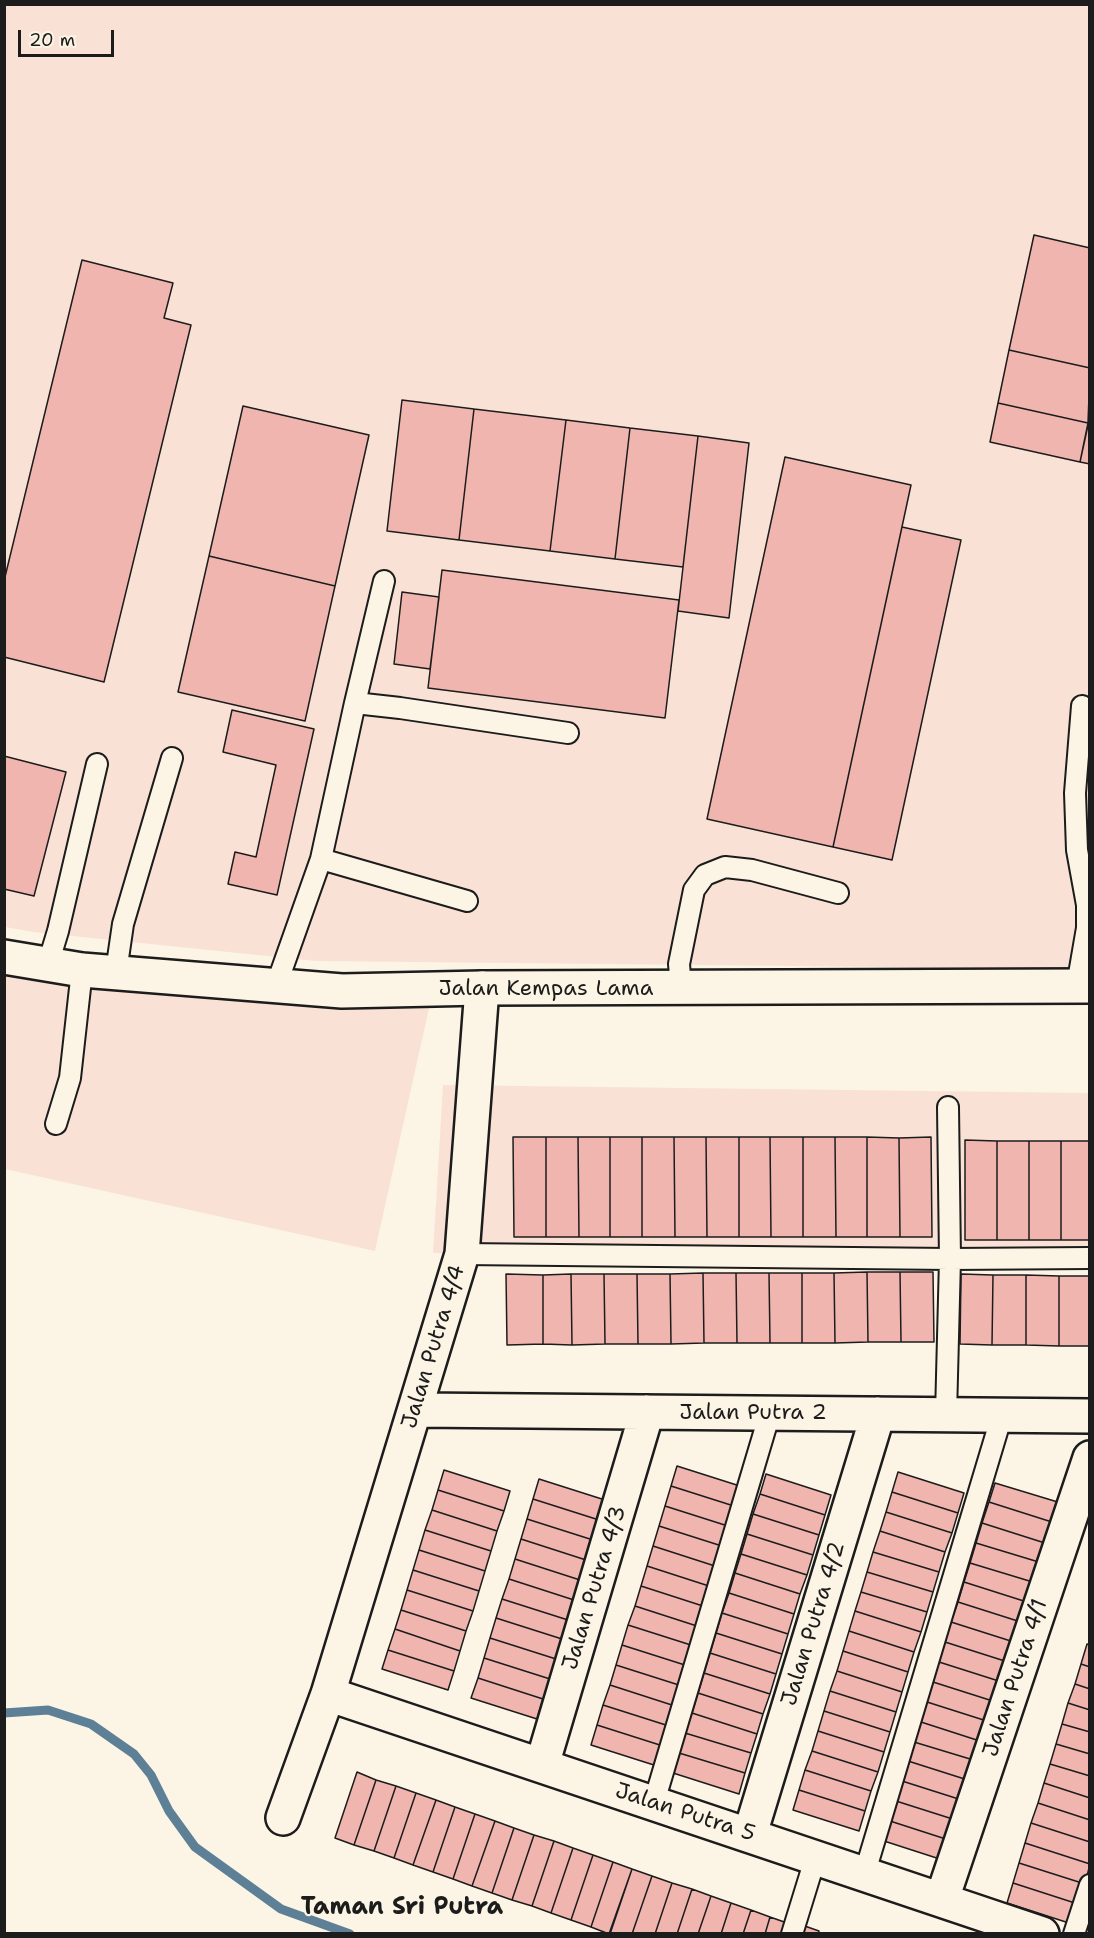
<!DOCTYPE html>
<style>
body{margin:0}
#map{position:relative;width:1094px;height:1938px;overflow:hidden;background:#fcf5e5;font-family:"Shantell Sans",sans-serif}
canvas{display:block}
.frame{position:absolute;inset:0;border:6px solid #1c1c1c;pointer-events:none}
.scale{position:absolute;left:18px;top:30px;width:96px;height:27px;box-sizing:border-box;border:3px solid #1c1c1c;border-top:0;padding-left:8px;font-size:18px;line-height:21px;white-space:nowrap;color:#1c1c1c;-webkit-text-stroke:4px #fcf5e5;paint-order:stroke}
</style>
<div id="map">
<canvas width="1094" height="1938"></canvas>
<div class="frame"></div>
<div class="scale">20 m</div>
</div>
<script>
const g = document.querySelector('canvas').getContext('2d');
g.lineJoin = 'round';
function fill(path, color) { g.fillStyle = color; g.fill(path, 'evenodd'); }
function stroke(path, color, width, dash) { g.strokeStyle = color; g.lineWidth = width; g.lineCap = dash ? 'butt' : 'round'; g.setLineDash(dash || []); g.stroke(path); }
function drawText(font, color, halo, rows, align = 'center') {
  g.font = font + ' "Shantell Sans",sans-serif'; g.lineWidth = 4.5; g.setLineDash([]); g.textBaseline = 'middle'; g.strokeStyle = halo; g.fillStyle = color; for (const [text, x, y, turn = 0] of rows) {
    g.save(); g.translate(x, y); g.rotate((+turn || 0) * Math.PI / 180); g.textAlign = isNaN(turn) ? turn : align; if (halo) g.strokeText(text, 0, 0); g.fillText(text, 0, 0); g.restore();
  }
}
const built = new Path2D(`
 M4 5H1089V969L316 961 33 932 5 927Z
 M4 957 432 995 375 1251 5 1169Z
 M443 1085 1089 1093V1268L433 1253Z`);
const stream = new Path2D(`
 M4 1713 48 1710 91 1724 134 1754 151 1775 169 1811 195 1847 281 1909 350 1934`);
const building = new Path2D(`
 M1034 235 1090 248V368L1009 350Z
 M82 260 173 283 164 318 191 325 104 682 4 657V581Z
 M1009 350 1090 368 1088 423 998 403Z
 M402 400 474 409 459 540 387 531Z
 M998 403 1088 423 1080 462 990 442Z
 M243 406 369 435 335 586 209 556Z
 M474 409 566 420 550 551 459 540Z
 M1090 416V464L1080 462Z
 M566 420 630 428 615 559 550 551Z
 M630 428 698 436 683 567 615 559Z
 M698 436 749 443 729 618 678 611Z
 M785 457 911 485 833 847 707 819Z
 M902 527 961 540 892 860 833 847Z
 M209 556 335 586 305 721 178 692Z
 M442 570 679 600 665 718 428 688Z
 M402 592 439 597 430 669 394 664Z
 M232 710 314 729 277 895 228 884 235 852 256 857 276 765 223 752Z
 M4 756 66 772 34 896 4 889Z
 M513 1137H546V1237H514Z
 M546 1137H578L579 1237H546Z
 M578 1137H610V1237H579Z
 M610 1137H642V1237H610Z
 M642 1137H674L675 1237H642Z
 M674 1137H706L707 1237H675Z
 M706 1137H739V1237H707Z
 M739 1137H770L771 1237H739Z
 M770 1137H803V1237H771Z
 M803 1137H835L836 1237H803Z
 M835 1137H867V1237H836Z
 M867 1137 899 1138 900 1237H867Z
 M931 1137 932 1237H900L899 1138Z
 M965 1140 997 1141V1240H965Z
 M997 1141H1029V1240H997Z
 M1029 1141H1061V1240H1029Z
 M1061 1141H1090V1240H1061Z
 M867 1272 868 1342 835 1343 834 1273Z
 M867 1272H900L901 1342H868Z
 M900 1272H933L934 1342H901Z
 M703 1273 704 1343 671 1344 670 1274Z
 M703 1273H736L737 1343H704Z
 M736 1273H769L770 1343H737Z
 M769 1273H802V1343H770Z
 M802 1273H834L835 1343H802Z
 M506 1274 543 1275V1344L507 1345Z
 M571 1274 572 1345 543 1344V1275Z
 M571 1274H604L605 1344 572 1345Z
 M604 1274H637L638 1344H605Z
 M637 1274H670L671 1344H638Z
 M961 1274 993 1275 992 1345 960 1344Z
 M993 1275H1026V1345H992Z
 M1026 1275 1059 1276V1346L1026 1345Z
 M1059 1276H1090V1346H1059Z
 M677 1466 743 1487 737 1507 671 1486Z
 M444 1470 510 1491 504 1511 438 1490Z
 M898 1472 964 1493 958 1513 892 1492Z
 M766 1474 831 1495 825 1515 760 1494Z
 M539 1479 605 1500 599 1520 533 1499Z
 M995 1483 1061 1503 1055 1523 989 1502Z
 M671 1486 737 1507 731 1527 665 1506Z
 M438 1490 504 1511 497 1531 432 1510Z
 M892 1492 958 1513 952 1533 886 1512Z
 M760 1494 825 1515 819 1535 753 1514Z
 M533 1499 599 1520 593 1540 527 1519Z
 M989 1502 1055 1523 1048 1544 982 1523Z
 M665 1506 731 1527 725 1547 659 1526Z
 M432 1510 497 1531 491 1551 425 1530Z
 M886 1512 952 1533 945 1552 880 1531Z
 M753 1514 819 1535 813 1555 747 1534Z
 M527 1519 593 1540 586 1560 521 1539Z
 M982 1523 1048 1544 1042 1563 976 1543Z
 M659 1526 725 1547 718 1567 653 1546Z
 M425 1530 491 1551 485 1571 419 1550Z
 M880 1531 945 1552 939 1572 873 1552Z
 M747 1534 813 1555 807 1575 741 1554Z
 M521 1539 586 1560 580 1580 515 1559Z
 M976 1543 1042 1563 1036 1583 970 1563Z
 M653 1546 718 1567 712 1587 647 1566Z
 M419 1550 485 1571 479 1591 413 1570Z
 M873 1552 939 1572 933 1592 867 1572Z
 M741 1554 807 1575 800 1594 735 1573Z
 M515 1559 580 1580 574 1600 509 1579Z
 M970 1563 1036 1583 1030 1603 964 1582Z
 M647 1566 712 1587 706 1607 641 1586Z
 M413 1570 479 1591 473 1611 407 1590Z
 M867 1572 933 1592 927 1612 861 1592Z
 M735 1573 800 1594 794 1614 729 1593Z
 M509 1579 574 1600 568 1620 502 1599Z
 M964 1582 1030 1603 1024 1623 958 1602Z
 M641 1586 706 1607 700 1627 635 1606Z
 M407 1590 473 1611 466 1631 401 1610Z
 M861 1592 927 1612 921 1632 855 1611Z
 M729 1593 794 1614 788 1634 722 1613Z
 M502 1599 568 1620 562 1639 496 1618Z
 M958 1602 1024 1623 1017 1643 951 1622Z
 M635 1606 700 1627 694 1646 628 1625Z
 M401 1610 466 1631 460 1651 395 1629Z
 M855 1611 921 1632 914 1652 849 1631Z
 M722 1613 788 1634 782 1654 716 1633Z
 M496 1618 562 1639 556 1659 490 1638Z
 M951 1622 1017 1643 1011 1663 945 1642Z
 M628 1625 694 1646 688 1666 622 1645Z
 M395 1629 460 1651 454 1671 388 1650Z
 M849 1631 914 1652 908 1672 843 1651Z
 M716 1633 782 1654 776 1674 710 1653Z
 M490 1638 556 1659 550 1679 484 1658Z
 M945 1642 1011 1663 1005 1683 939 1662Z
 M1087 1644 1090 1645V1667L1081 1664Z
 M622 1645 688 1666 682 1686 616 1665Z
 M388 1650 454 1671 448 1690 382 1669Z
 M843 1651 908 1672 902 1692 837 1671Z
 M710 1653 776 1674 770 1694 704 1673Z
 M484 1658 550 1679 543 1699 478 1678Z
 M939 1662 1005 1683 999 1703 933 1682Z
 M1081 1664 1090 1667V1689L1075 1684Z
 M616 1665 682 1686 675 1706 610 1685Z
 M837 1671 902 1692 896 1712 830 1691Z
 M704 1673 770 1694 763 1714 698 1693Z
 M478 1678 543 1699 537 1719 471 1698Z
 M933 1682 999 1703 993 1723 927 1702Z
 M1075 1684 1090 1689V1710L1068 1703Z
 M610 1685 675 1706 669 1726 603 1705Z
 M830 1691 896 1712 890 1732 824 1711Z
 M698 1693 763 1714 757 1734 692 1713Z
 M927 1702 993 1723 986 1743 921 1722Z
 M1068 1703 1090 1710V1732L1062 1724Z
 M603 1705 669 1726 663 1746 597 1725Z
 M824 1711 890 1732 884 1752 818 1731Z
 M692 1713 757 1734 751 1753 685 1733Z
 M921 1722 986 1743 980 1762 914 1742Z
 M1062 1724 1090 1732V1754L1056 1744Z
 M597 1725 663 1746 657 1766 591 1745Z
 M818 1731 884 1752 878 1772 812 1751Z
 M685 1733 751 1753 745 1773 679 1753Z
 M914 1742 980 1762 974 1782 908 1761Z
 M1056 1744 1090 1754V1776L1050 1764Z
 M812 1751 878 1772 871 1791 805 1770Z
 M679 1753 745 1773 739 1794 673 1773Z
 M908 1761 974 1782 968 1802 902 1781Z
 M1050 1764 1090 1776V1798L1044 1783Z
 M805 1770 871 1791 865 1811 799 1790Z
 M357 1772 376 1780 354 1845 335 1838Z
 M376 1780 396 1786 374 1851 354 1845Z
 M902 1781 968 1802 962 1822 896 1801Z
 M1044 1783 1090 1798V1820L1038 1803Z
 M396 1786 416 1793 394 1858 374 1851Z
 M799 1790 865 1811 859 1831 793 1810Z
 M416 1793 436 1800 413 1865 394 1858Z
 M436 1800 455 1807 433 1872 413 1865Z
 M896 1801 962 1822 955 1842 890 1821Z
 M1038 1803 1090 1820V1842L1031 1823Z
 M455 1807 475 1814 453 1879 433 1872Z
 M475 1814 495 1821 472 1886 453 1879Z
 M495 1821 514 1828 492 1893 472 1886Z
 M890 1821 955 1842 949 1862 884 1841Z
 M1031 1823 1090 1842V1864L1025 1843Z
 M514 1828 534 1835 512 1900 492 1893Z
 M534 1835 554 1841 532 1906 512 1900Z
 M554 1841 573 1848 551 1913 532 1906Z
 M1025 1843 1090 1864 1085 1884 1019 1863Z
 M573 1848 593 1855 571 1920 551 1913Z
 M593 1855 613 1862 591 1927 571 1920Z
 M613 1862 632 1869 609 1934 591 1927Z
 M1019 1863 1085 1884 1078 1904 1013 1883Z
 M632 1869 652 1876 632 1934H610Z
 M652 1876 672 1883 655 1934H632Z
 M672 1883 692 1889 677 1934H655Z
 M1013 1883 1078 1904 1072 1924 1007 1903Z
 M692 1889 711 1896 698 1934H677Z
 M711 1896 731 1903 721 1934H698Z
 M731 1903 751 1910 743 1934H721Z
 M751 1910 770 1917 765 1934H743Z
 M770 1917 790 1924 787 1934H765Z
 M799 1924 819 1931 818 1934H796Z`);
const lane = new Path2D(`
 M355 703 384 581
 M321 859 467 901
 M48 964 58 931 97 764
 M116 972 123 924 172 758
 M276 986 321 859 355 703 400 708 568 733
 M1077 986 1087 928V905L1077 850 1075 793 1082 706
 M681 988 679 964 694 890 705 875 725 867 752 870 838 893
 M56 1124 70 1078 82 970
 M462 1254 950 1259 1090 1258
 M946 1415 950 1259 948 1107
 M654 1802 770 1413
 M865 1872 1002 1415
 M792 1934 816 1856
 M1074 1934 1090 1885`);
const street = new Path2D(`
 M416 1410 1090 1416
 M328 1694 1042 1934
 M542 1765 647 1412
 M283 1818 328 1694 462 1254 482 988
 M750 1834 878 1414
 M942 1899 1090 1458`);
const primary = new Path2D(`
 M4 957 82 970 342 991 482 988 1090 986`);
const streetNames = [
 ["Jalan Kempas Lama",546,989],
 ["Jalan Putra 4/4",434,1347,-73],
 ["Jalan Putra 2",753,1413],
 ["Jalan Putra 4/3",595,1588,-73],
 ["Jalan Putra 4/2",814,1624,-73],
 ["Jalan Putra 4/1",1016,1678,-72],
 ["Jalan Putra 5",685,1813,18]
];
const neighbourhoodNames = [
 ["Taman Sri Putra",402,1908]
];
fill(built, '#f9e2d5');
stroke(stream, '#5d8096', 9);
fill(building, '#f1b5b0');
stroke(building, '#1c1c1c', 1.5);
stroke(lane, '#1c1c1c', 24);
stroke(street, '#1c1c1c', 38);
stroke(primary, '#1c1c1c', 38);
stroke(lane, '#fcf5e5', 20);
stroke(street, '#fcf5e5', 33);
stroke(primary, '#fcf5e5', 33);
drawText('22px', '#1c1c1c', '#fcf5e5', streetNames);
drawText('bold 24px', '#1c1c1c', '#fcf5e5', neighbourhoodNames);
</script>
